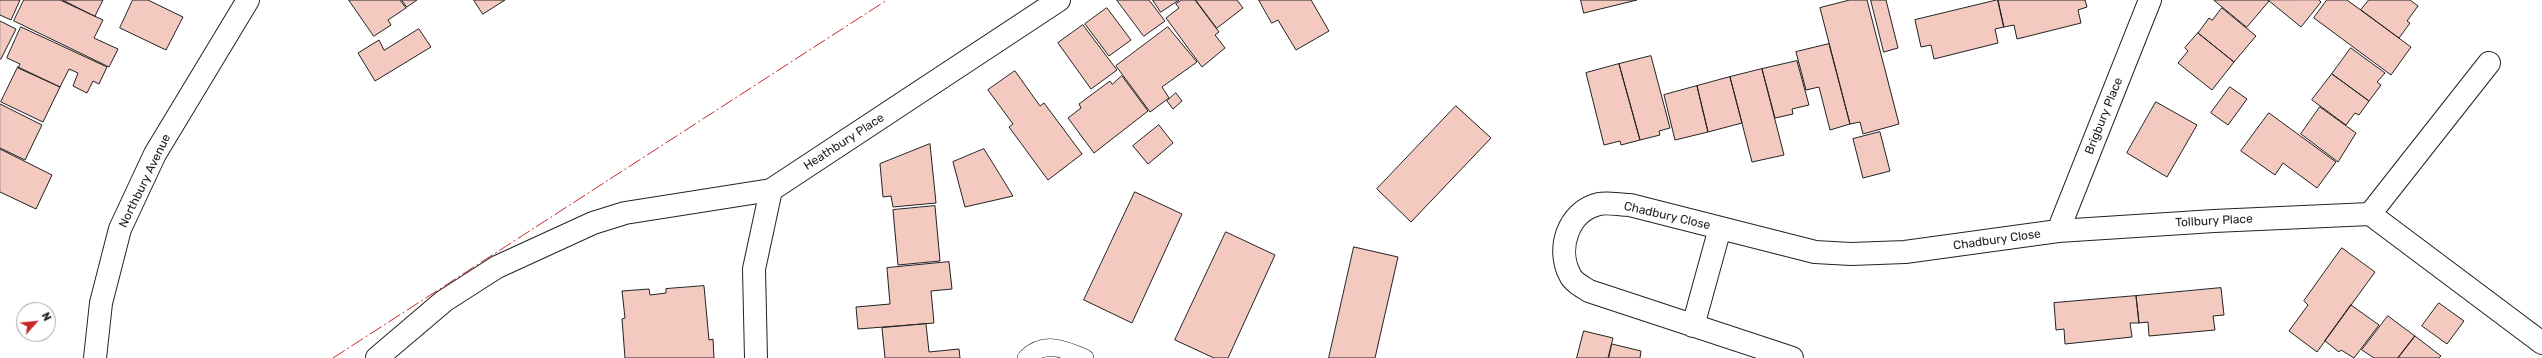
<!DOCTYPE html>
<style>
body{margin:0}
#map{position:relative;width:2542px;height:358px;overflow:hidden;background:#fff;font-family:Rubik,sans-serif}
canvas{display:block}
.north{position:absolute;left:16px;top:302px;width:40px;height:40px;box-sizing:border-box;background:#fff;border:1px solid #a7a7a7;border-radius:50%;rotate:63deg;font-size:11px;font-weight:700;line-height:16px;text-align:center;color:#222}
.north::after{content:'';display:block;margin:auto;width:14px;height:18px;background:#c62828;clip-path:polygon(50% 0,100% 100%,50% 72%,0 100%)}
</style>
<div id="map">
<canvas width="2542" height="358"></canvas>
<div class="north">N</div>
</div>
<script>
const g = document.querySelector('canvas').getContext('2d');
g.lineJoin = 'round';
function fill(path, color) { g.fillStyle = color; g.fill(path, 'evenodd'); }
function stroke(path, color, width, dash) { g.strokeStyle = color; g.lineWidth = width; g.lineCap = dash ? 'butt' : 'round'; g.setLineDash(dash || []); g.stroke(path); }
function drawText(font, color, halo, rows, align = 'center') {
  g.font = font + ' Rubik,sans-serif'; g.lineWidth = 3; g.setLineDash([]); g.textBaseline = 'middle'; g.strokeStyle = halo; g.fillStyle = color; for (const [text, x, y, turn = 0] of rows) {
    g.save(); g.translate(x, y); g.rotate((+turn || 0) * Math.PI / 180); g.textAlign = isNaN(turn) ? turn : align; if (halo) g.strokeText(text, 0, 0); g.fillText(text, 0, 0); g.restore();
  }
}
const building = new Path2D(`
 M0 0H20L11 20 0 15Z
 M24 0H60L103 20 94 38 118 49 109 67 14 21Z
 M63 0H103L95 16Z
 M133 0H148L183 17 166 50 120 28Z
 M349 0H400L406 8 388 20 391 25 374 36Z
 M402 0H417L407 7Z
 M474 0H505L483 14Z
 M1117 0H1149L1165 21 1144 36Z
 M1153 0H1179L1161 12Z
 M1182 0H1195L1219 32 1215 35 1225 48 1202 67 1166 18 1179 8 1176 4Z
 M1196 0H1237L1243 8 1217 28Z
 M1259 0H1311L1329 31 1296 50 1278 20 1272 23Z
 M1581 0H1637L1584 13Z
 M1850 0H1867L1899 124 1863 134 1860 122 1850 124 1820 8Z
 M1871 0H1886L1898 48 1884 52Z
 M1998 0H2085L2087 7 2078 10 2081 23 2017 39 2014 25 2004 27Z
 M1998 0 2004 27 1995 29 1998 43 1934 59 1931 45 1921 47 1915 20Z
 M2214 0H2268L2269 1 2247 27Z
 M2319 0 2321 2 2301 27 2268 0Z
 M2327 0H2347L2411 47 2391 75 2314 18Z
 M2369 0H2410L2418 6 2407 21 2410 23 2399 38 2361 10Z
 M1107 8 1131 40 1109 56 1085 24Z
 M2222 8 2256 36 2234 62 2198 33 2209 18 2212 20Z
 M0 21 16 29 1 59H0Z
 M1083 25 1117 70 1091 89 1058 43Z
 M21 27 107 67 99 84 93 81 87 93 73 86 78 73 69 69 60 87 18 68 20 64 7 58Z
 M1168 27 1197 62 1162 87 1169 98 1150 112 1116 66Z
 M419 29 431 47 375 81 358 53 379 40 384 50Z
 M2198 33 2234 62 2212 90 2178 63 2188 51 2185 48Z
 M1829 44 1850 124 1830 130 1819 87 1806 90 1796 52Z
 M2351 48 2385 73 2377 82 2381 85 2369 101 2332 74Z
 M1651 56 1670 128 1659 131 1660 135 1640 140 1619 64Z
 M1797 61 1809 105 1792 109 1793 114 1775 118 1762 69Z
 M1619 64 1640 140 1621 145 1620 141 1604 145 1586 73Z
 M18 67 60 87 43 122 1 102Z
 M1762 69 1784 155 1752 162 1730 77Z
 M1015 71 1040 106 1044 103 1082 154 1048 180 1009 127 1013 124 988 90Z
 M2332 74 2369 101 2359 115 2355 113 2346 125 2312 100Z
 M1122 76 1148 111 1094 153 1068 118 1081 108 1079 104 1110 81 1112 84Z
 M1730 77 1742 123 1708 132 1697 86Z
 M1697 86 1708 132 1675 140 1664 95Z
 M2230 87 2247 99 2228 125 2211 113Z
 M1176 93 1182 101 1173 109 1167 101Z
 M2156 102 2197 125 2167 177 2127 153Z
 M0 104 42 125 25 160 0 148Z
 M1456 106 1491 138 1411 222 1377 189Z
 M2320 107 2356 133 2338 162 2301 134Z
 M2269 113 2336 162 2317 188 2283 163 2275 175 2241 151Z
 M1159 125 1173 143 1148 164 1133 146Z
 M1880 132 1890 171 1863 178 1853 139Z
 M930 144 936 203 893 207 891 196 883 197 880 164Z
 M0 149 52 175 36 209 0 192Z
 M984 149 1013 196 965 207 953 162Z
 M1135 192 1182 214 1132 323 1084 300Z
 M935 206 940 261 898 265 893 210Z
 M1226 232 1275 255 1228 358H1214L1175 340Z
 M1354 247 1398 257 1375 358H1329Z
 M2342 248 2375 272 2317 352 2289 331 2308 305 2304 301Z
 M949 262 952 289 931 291 934 323 858 329 856 307 890 304 887 268Z
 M704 286 709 340 713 339 714 358H625L622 319 625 318 622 291 649 289 650 295 666 293V289Z
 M2221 288 2224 315 2213 316 2215 330 2149 336 2148 322 2139 323 2136 296Z
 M2136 296 2139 323H2130L2132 337 2065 344 2064 329 2056 330 2054 303Z
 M2439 303 2464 321 2447 344 2422 326Z
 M2351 305 2379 325 2354 358 2341 350 2339 352 2325 341Z
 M2388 316 2415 336 2398 358H2374L2362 350Z
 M926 324 929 352 959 349 960 358H885L882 328Z
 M1584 331 1613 338 1608 358H1577Z
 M2415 336 2441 356 2439 358H2398Z
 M1612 344 1641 351 1640 358H1609Z`);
const lane = new Path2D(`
 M1026 358C1044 340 1065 349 1085 358`);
const street = new Path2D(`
 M2370 214 2489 63
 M2058 231 2150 0
 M1693 326 1720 228
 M95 358 101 303 120 229 155 154 248 0
 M377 358 444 301 497 267 593 223 625 213 771 190
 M756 358 754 269 771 190 1059 0
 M1792 358 1589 291C1583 287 1573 282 1570 275 1556 249 1568 211 1599 204 1608 202 1620 205 1630 205L1815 252 1851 254 1905 252 2058 231 2214 221 2370 214 2542 343`);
const power = new Path2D(`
 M333 358 887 0`);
const streetNames = [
 ["Brigbury Place",2104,116,-68],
 ["Heathbury Place",844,142,-33],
 ["Northbury Avenue",145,181,-64],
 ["Chadbury Close",1667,216,13],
 ["Tollbury Place",2214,221,-3],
 ["Chadbury Close",1997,240,-8]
];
fill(building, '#f3c9c0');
stroke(building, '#222', 1);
stroke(lane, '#222', 18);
stroke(street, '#222', 24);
stroke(lane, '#fff', 17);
stroke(street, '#fff', 22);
stroke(power, '#c62828', 1, [14, 3, 2, 3]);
drawText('12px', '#222', '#fff', streetNames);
</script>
